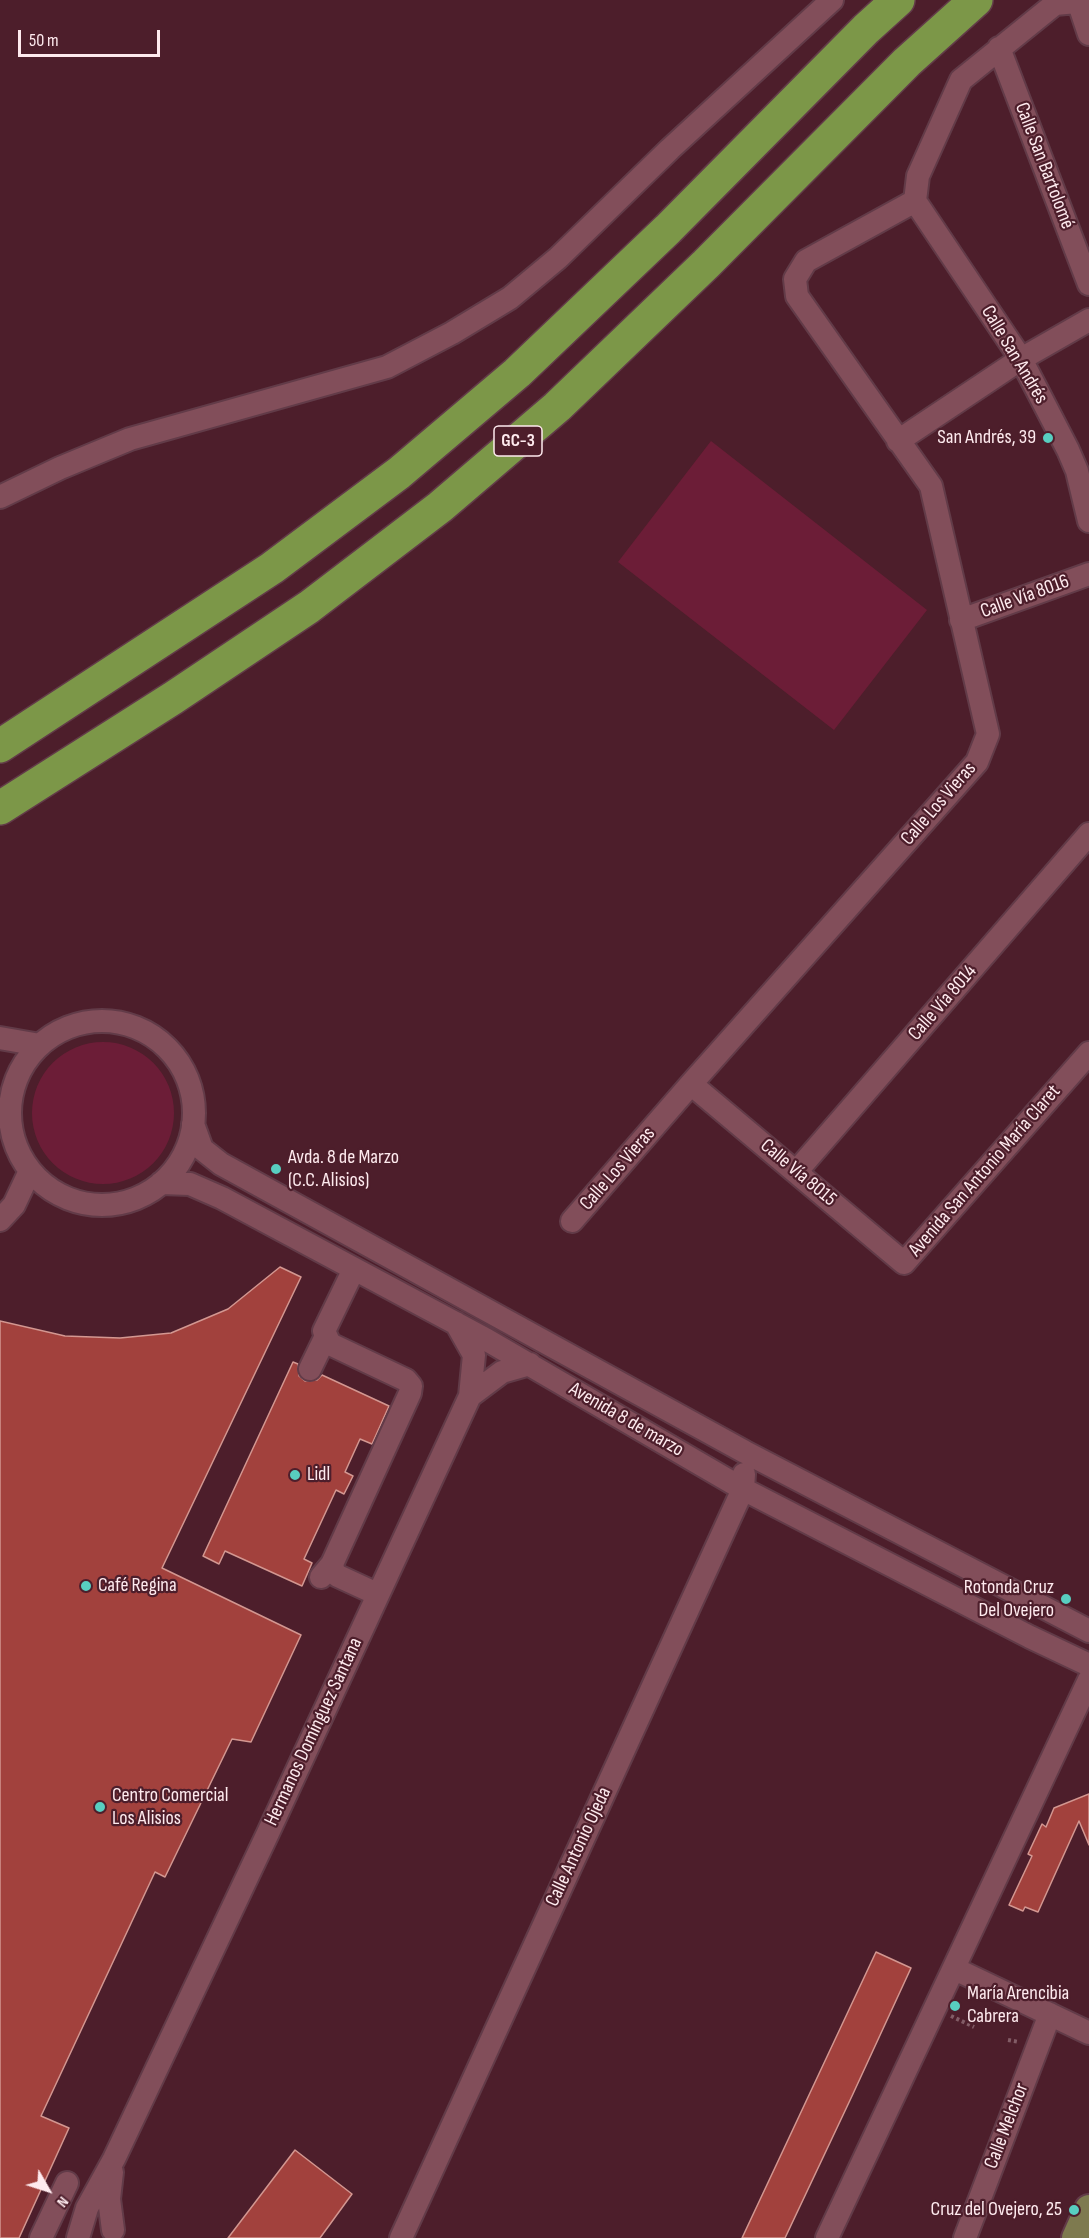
<!DOCTYPE html>
<meta charset="utf-8">
<style>
body{margin:0}
#map{position:relative;width:1089px;height:2238px;overflow:hidden;background:#4d1e2b;font-family:"Sofia Sans Condensed",sans-serif}
canvas{display:block}
.north{position:absolute;left:18px;top:2160px;width:60px;height:60px;-webkit-text-stroke:4px #4d1e2b;paint-order:stroke;rotate:129deg;font-size:16px;font-weight:700;line-height:24px;text-align:center;color:#feeaee}
.north::after{content:'';display:block;margin:auto;width:21px;height:27px;background:#feeaee;clip-path:polygon(50% 0,100% 100%,50% 72%,0 100%)}
.scale{position:absolute;left:18px;top:30px;width:142px;height:27px;box-sizing:border-box;border:3px solid #feeaee;border-top:0;padding-left:8px;font-size:18px;line-height:21px;white-space:nowrap;color:#feeaee;-webkit-text-stroke:4px #4d1e2b;paint-order:stroke}
</style>
<div id="map">
<canvas width="1089" height="2238"></canvas>
<div class="north">N</div>
<div class="scale">50 m</div>
</div>
<script>
const g = document.querySelector('canvas').getContext('2d');
g.lineJoin = 'round';
function fill(path, color) { g.fillStyle = color; g.fill(path, 'evenodd'); }
function stroke(path, color, width, dash) { g.strokeStyle = color; g.lineWidth = width; g.lineCap = dash ? 'butt' : 'round'; g.setLineDash(dash || []); g.stroke(path); }
function drawText(font, color, halo, rows, align = 'center') {
  g.font = font + ' "Sofia Sans Condensed",sans-serif'; g.lineWidth = 4.5; g.setLineDash([]); g.textBaseline = 'middle'; g.strokeStyle = halo; g.fillStyle = color; for (const [text, x, y, turn = 0] of rows) {
    g.save(); g.translate(x, y); g.rotate((+turn || 0) * Math.PI / 180); g.textAlign = isNaN(turn) ? turn : align; if (halo) g.strokeText(text, 0, 0); g.fillText(text, 0, 0); g.restore();
  }
}
const green = new Path2D(`
 M711 441 927 610 834 730 618 562Z
 M32 1113a71 71 0 1 1 142 0a71 71 0 1 1-142 0Z`);
const building = new Path2D(`
 M280 1267 301 1277 162 1568 301 1635 251 1742 232 1739 165 1877 155 1872 41 2116 69 2128 19 2238H0V1321L65 1336 120 1338 171 1333 228 1309Z
 M293 1362 298 1364 299 1376 305 1381 317 1380 322 1375 389 1406 372 1444 360 1439 345 1472 353 1476 344 1494 336 1490 304 1559 312 1563 302 1586 225 1551 219 1564 203 1556Z
 M1089 1794V1845L1079 1821 1038 1912 1025 1907 1023 1911 1009 1905 1032 1856 1028 1854 1042 1824 1046 1827 1054 1808Z
 M876 1952 911 1968 852 2096 785 2238H742Z
 M295 2150 352 2194 320 2238H228Z`);
const path = new Path2D(`
 M951 2016 974 2027
 M1008 2040 1019 2042`);
const minor = new Path2D(`
 M1078 1 1089 34
 M999 48 1089 284
 M915 201 1021 359 1068 450 1077 471 1089 521
 M915 201 918 176 961 80 1055 4 1089 1
 M898 441 1021 359 1089 320
 M0 497 60 468 130 439 387 367 452 333 510 298 558 258 670 149 832 0
 M961 620 1089 574
 M10 1113a92 92 0 1 1 184 0a92 92 0 1 1-184 0Z
 M0 1038 40 1045
 M691 1084 904 1263 1089 1053
 M193 1124 202 1149 221 1164 745 1452 1089 1631
 M796 1172 1089 834
 M161 1183 190 1184 222 1198 487 1340 743 1489 1030 1637 1089 1665
 M0 1220 14 1205 30 1171
 M572 1221 691 1084 977 762 988 734 931 486 797 296 795 279 806 261 915 201
 M310 1369 326 1336
 M470 1396 502 1372 530 1364
 M332 1564 334 1573 338 1576 377 1594
 M321 1577 332 1564 410 1393 411 1386 406 1380 330 1344 324 1331 354 1269
 M955 1969 1089 2033
 M112 2172 109 2199 113 2230
 M41 2238 67 2183
 M78 2238 87 2208 114 2159 268 1833 470 1396 474 1355 456 1323
 M401 2238 743 1489 744 1474
 M827 2238 1089 1680
 M965 2238 1050 2014`);
const major = new Path2D(`
 M1076 2238 1089 2209`);
const highway = new Path2D(`
 M0 746 272 568 399 473 517 373 668 229 866 29 898 0
 M0 808 173 698 309 607 440 507 557 407 706 264 907 62 976 0`);
const markers = [
 [1048,438,6,"#58cec0"],
 [276,1169,6,"#58cec0"],
 [295,1475,6,"#58cec0"],
 [86,1586,6,"#58cec0"],
 [1066,1599,6,"#58cec0"],
 [100,1807,6,"#58cec0"],
 [955,2006,6,"#58cec0"],
 [1074,2210,6,"#58cec0"]
];
const shields = [
 [518,441,48]
];
const shieldNames = [
 ["GC-3",518,441]
];
const streetNames = [
 ["Calle San Bartolomé",1044,166,69],
 ["Calle San Andrés",1014,355,59],
 ["Calle Vía 8016",1025,597,-20],
 ["Calle Los Vieras",939,804,-49],
 ["Calle Vía 8014",943,1003,-49],
 ["Calle Los Vieras",618,1169,-49],
 ["Avenida San Antonio María Claret",985,1171,-49],
 ["Calle Vía 8015",798,1173,40],
 ["Avenida 8 de marzo",626,1420,30],
 ["Hermanos Domínguez Santana",314,1732,-65],
 ["Calle Antonio Ojeda",579,1847,-65],
 ["Calle Melchor",1007,2126,-69]
];
const poiNames = [
 ["San Andrés, 39",1036,438,"right"],
 ["Avda. 8 de Marzo",288,1158],
 ["(C.C. Alisios)",288,1181],
 ["Lidl",307,1475],
 ["Café Regina",98,1586],
 ["Rotonda Cruz",1054,1588,"right"],
 ["Del Ovejero",1054,1611,"right"],
 ["Centro Comercial",112,1796],
 ["Los Alisios",112,1819],
 ["María Arencibia",967,1994],
 ["Cabrera",967,2017],
 ["Cruz del Ovejero, 25",1062,2210,"right"]
];
fill(green, '#6c1d37');
fill(building, '#a2413d');
stroke(building, '#d39791', 1.5);
stroke(minor, '#623b48', 26);
stroke(major, '#623b48', 32);
stroke(highway, '#623b48', 36);
stroke(path, '#825c66', 4, [3, 3]);
stroke(minor, '#824e5a', 22);
stroke(major, '#7e7a4f', 28);
stroke(highway, '#7c9748', 33);
for (const [x, y, r, color] of markers) { const dot = new Path2D(); dot.arc(x, y, r, 0, 2 * Math.PI); g.fillStyle = color; g.fill(dot); stroke(dot, '#4d1e2b', 2); }
for (const [x, y, w] of shields) { const box = new Path2D(); box.roundRect(x - w / 2, y - 15, w, 30, 4.5); g.fillStyle = '#4d1e2b'; g.fill(box); stroke(box, '#feeaee', 1.5); }
drawText('bold 18px', '#feeaee', null, shieldNames);
drawText('20px', '#feeaee', '#4d1e2b', streetNames);
drawText('20px', '#feeaee', '#4d1e2b', poiNames, 'left');
</script>
